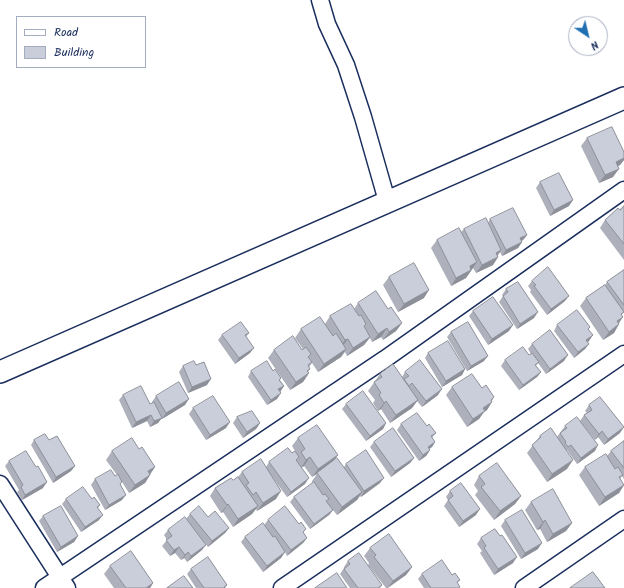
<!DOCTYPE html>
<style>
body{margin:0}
#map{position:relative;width:624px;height:588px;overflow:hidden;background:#fff;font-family:Kalam,sans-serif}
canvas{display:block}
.legend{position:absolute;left:16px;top:16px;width:130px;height:52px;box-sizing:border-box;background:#fff;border:1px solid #a4acbf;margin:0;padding:5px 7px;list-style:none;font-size:12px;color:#1b2f5e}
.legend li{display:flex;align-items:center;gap:8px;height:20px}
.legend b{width:20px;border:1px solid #a4acbf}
.north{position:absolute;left:568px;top:16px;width:40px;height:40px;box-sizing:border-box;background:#fff;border:1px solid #a4acbf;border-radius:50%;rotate:145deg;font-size:11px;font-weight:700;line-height:16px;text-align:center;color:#1b2f5e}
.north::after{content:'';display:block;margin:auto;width:14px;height:18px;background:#1f6fb2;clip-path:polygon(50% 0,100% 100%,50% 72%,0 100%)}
</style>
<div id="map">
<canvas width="624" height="588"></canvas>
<ul class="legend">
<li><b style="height:5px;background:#fff"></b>Road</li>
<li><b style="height:11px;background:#caceda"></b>Building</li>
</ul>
<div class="north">N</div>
</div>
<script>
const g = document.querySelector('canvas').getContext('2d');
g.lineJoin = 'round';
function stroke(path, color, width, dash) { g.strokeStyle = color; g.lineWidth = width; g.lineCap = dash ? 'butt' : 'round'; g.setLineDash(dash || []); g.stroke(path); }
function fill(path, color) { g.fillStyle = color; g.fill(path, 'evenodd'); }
const minor = new Path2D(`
 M320 0 327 24 346 65 363 117 387 201
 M0 484 67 588
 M44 588 385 359 624 190
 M282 588 624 354
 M524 588 624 519`);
const major = new Path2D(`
 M0 372 624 98`);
const wall = new Path2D(`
 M587 138 624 152V160L620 165 618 166 613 177 599 183 581 146Z
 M540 182 569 206 550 216 536 188Z
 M624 206V260L600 228 605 220Z
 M490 219 527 235 523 240 521 241 522 242 518 248 502 256 500 252 498 255V257L493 265 476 273 473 268 466 278 451 286 431 248 437 240 461 232 464 229 488 223Z
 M624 270V312L621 316 618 323 619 324 614 333 603 340 580 306 586 298 605 285 607 282Z
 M389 277 424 298 398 312 383 285Z
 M532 281 565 301 547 315 530 292 531 290 528 286Z
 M506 289 534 318 517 329 499 302 503 296 502 295Z
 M358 303 388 309 402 323 396 331 383 340 381 337 372 342 370 338 364 345 347 356 345 352 341 357 318 372 312 363 309 367 308 372 309 373 303 382 290 390 268 358 274 350H302L303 349 295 338 301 329 325 324 330 316 354 309Z
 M473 311 509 331 488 345 469 316Z
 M557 325 589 329V341L588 342 585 349 574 358 554 331Z
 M451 332 484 361 467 371 447 337Z
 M249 333 246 337 250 353 235 364 218 340 222 335Z
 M532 344 564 361 546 374 538 363 536 366 541 372 537 377 519 390 501 366 505 360 529 355 531 354 528 349Z
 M428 353 465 369 462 375 442 387 425 358Z
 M183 366 207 385 188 393 179 372Z
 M251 371H273L281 378 280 380 284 386 280 392 277 399 267 405 248 377Z
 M405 372 438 395 422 407 417 401 412 408 390 423 381 409 378 411 373 403 375 400 368 391 380 374 402 377Z
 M452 387 482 388 492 401 487 410 484 412 479 419 467 427 446 395Z
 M123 395 150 404 152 403V402L156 396 185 405 162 419 161 418 158 423 150 427 147 421 132 428 119 400Z
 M346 404 386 423 383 429 366 441 342 409Z
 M589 405 620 433 604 445 598 437 595 440 583 425 595 451 577 464 567 450 566 451 567 469 547 482 527 453 540 436 557 437 565 426 580 421 584 415 587 413 585 411Z
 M193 408 226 428 206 440 189 414Z
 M237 417 260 423 256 429 243 438 233 423Z
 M401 424 427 426 436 433 432 438 435 442 432 447 429 449 430 450 426 456 419 461 397 430Z
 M298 438 338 455 334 460 344 467 346 464 380 483 361 497 360 496 357 500 337 515 333 510 329 515 310 529 290 502 294 497 313 483 312 481 317 474 312 477 304 466 301 468 305 484 287 497 270 474 276 499 257 511 256 509 252 514 233 527 223 512 221 513 210 496 215 488 233 480 238 477 242 472 266 467 269 462 292 453 298 456 292 446Z
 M34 440 75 466 71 471 53 483 31 445Z
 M624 441V479L622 476 620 479 624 485 619 493 599 506 579 475 585 467 607 456 611 451Z
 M374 442 414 458 410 463 391 477 370 447Z
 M139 449 155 467 145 483 129 493 122 482 120 485 122 500 105 510 91 485 95 479 115 476 117 475 106 460 112 451Z
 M9 461 43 488 22 500 17 492 19 490 5 466Z
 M479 476 521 496 515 504 494 520 475 495 478 491 474 485Z
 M450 491 476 515 459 527 444 506 448 500 446 497Z
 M66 499H92L100 505 98 508 99 520 81 532 62 504Z
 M531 502 572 523 566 531 547 542 540 529 537 530 525 510Z
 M190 514 208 517 229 528 225 533 208 547 198 535 202 550 187 562 184 558 181 560 175 553 170 556 162 546 167 540 164 535 168 530 186 519Z
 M43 516 78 536 74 542 57 552 39 521Z
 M268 520 299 524 306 529 303 533 307 538 303 543 287 556 285 552 281 558 263 572 241 542 245 537 264 525Z
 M505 520 538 549 521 559 501 526Z
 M481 538 513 563 494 575 480 553 482 551 477 544Z
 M370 548 412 567 406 575 388 588H386L368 565 369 563 364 556Z
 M348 561 382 585 380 588H350L340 574 344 568V567Z
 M110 566 153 583 150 588H114L104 574Z
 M191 569 227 585 225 588H196L187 574Z
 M422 574 452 575 460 580 457 583 459 588H424L418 579Z`);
const shadedWall = new Path2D(`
 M624 158V160L620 165 610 170 616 162Z
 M619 169 613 177 599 183 605 175Z
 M573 200 569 206 550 216 554 210Z
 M527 235 523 240 516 244 520 238Z
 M522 242 518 248 502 256 506 250Z
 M501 250 496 258 498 257 493 265 476 273 482 265 496 253Z
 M477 262 466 278 451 286 456 278 470 266Z
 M429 290 424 298 398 312 404 304Z
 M569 296 565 301 547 315 551 309Z
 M538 312 534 318 517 329 520 324Z
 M623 317 617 326V321Z
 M402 323 396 331 383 340 389 332Z
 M619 324 614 333 603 340 609 332Z
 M513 325 509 331 488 345 492 339Z
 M387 328 381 337 372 342 378 334Z
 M593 335 589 341 582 346 586 340Z
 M370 337 364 345 347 356 353 348Z
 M348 339 342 347 339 348 345 340Z
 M589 344 585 349 574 358 578 352Z
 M254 348 250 353 235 364 239 358Z
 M346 349 341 357 318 372 324 364Z
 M568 355 564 361 546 374 550 369Z
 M488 356 484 361 467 371 471 366Z
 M310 369 305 376 309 373 303 382 290 390 296 382 307 371Z
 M465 369 462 375 442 387 446 381Z
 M541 372 537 377 519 390 523 385Z
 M211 379 207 385 188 393 192 387Z
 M284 386 280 392 278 389Z
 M442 389 438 395 422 407 426 401Z
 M281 393 277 399 267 405 271 400Z
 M494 397 490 404 492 402 487 410 484 412 479 419 467 427 473 419 491 400Z
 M189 399 185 405 162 419 166 413Z
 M418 400 412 408 390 423 396 415Z
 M386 401 381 409 378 411 384 403Z
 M151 415 147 421 132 428 136 422Z
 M162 418 158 423 150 427 154 421Z
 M230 422 226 428 206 440 210 435Z
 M260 423 256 429 243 438 247 432Z
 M386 423 383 429 366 441 370 436Z
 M624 427 620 433 604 445 608 439Z
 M602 431 598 437 595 440 599 434Z
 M435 442 432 447 424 452 428 447Z
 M598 445 595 451 577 464 581 458Z
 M430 450 426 456 419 461 423 455Z
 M338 455 332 463 312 477 318 469Z
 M310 457 304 466 301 468 306 460Z
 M414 458 410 463 391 477 395 471Z
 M573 460 567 469 547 482 552 474Z
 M75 466 71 471 53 483 56 477Z
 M155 467 149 475 148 471Z
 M150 475 145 483 129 493 135 485Z
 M309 478 305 484 287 497 291 492Z
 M384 478 380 483 361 497 364 491Z
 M47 482 43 488 22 500 25 495Z
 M624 485 619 493 599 506 605 497Z
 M281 491 276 499 257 511 263 503Z
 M362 492 357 500 337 515 342 507Z
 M126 495 122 500 105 510 109 505Z
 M521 496 515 504 494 520 500 511Z
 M228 504 223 512 221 513 227 505Z
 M258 506 252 514 233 527 238 519Z
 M480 509 476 515 459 527 463 521Z
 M333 510 329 515 310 529 314 524Z
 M103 515 99 520 81 532 85 527Z
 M545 520 540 529 537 530 543 522Z
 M572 523 566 531 547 542 553 534Z
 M229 528 225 533 208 547 212 541Z
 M78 536 74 542 57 552 61 547Z
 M307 538 303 543 287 556 291 550Z
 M542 543 538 549 521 559 525 553Z
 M206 545 202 550 187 562 191 556Z
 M179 547 175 553 170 556 174 550Z
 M188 552 184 558 181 560 185 555Z
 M285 552 281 558 263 572 267 566Z
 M517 557 513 563 494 575 498 569Z
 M412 567 406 575 387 588 393 581Z
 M153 583 150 588H146Z`);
const building = new Path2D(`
 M612 127 624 152V158L616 162 619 169 605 175 587 138Z
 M559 173 573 200 554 210 540 182Z
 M624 206V244L605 220 618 208 620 210Z
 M513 208 527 235 520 238 522 242 506 250 490 219Z
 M486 218 501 250 496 253 498 257 482 265 464 229Z
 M459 228 477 262 470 266 471 270 456 278 437 240Z
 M414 263 429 290 404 304 389 277Z
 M548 267 569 296 551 309 534 286 536 285 532 281Z
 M624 270V305L607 282Z
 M518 282 538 312 520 324 503 296 508 292 506 289Z
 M605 285 624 312 621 314 623 317 617 321 619 324 609 332 586 298Z
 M376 291 388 309 391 307 402 323 389 332 387 328 378 334 358 303Z
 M493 297 513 325 492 339 473 311Z
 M351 304 359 316 361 315 366 324 364 326 370 337 353 348 348 339 345 340 330 316Z
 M577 310 590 327 588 329 593 335 586 340 589 344 578 352 557 325Z
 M320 317 333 336 336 333 346 349 324 364 301 329Z
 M241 322 249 333 245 335 254 348 239 358 222 335Z
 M468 322 488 356 471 366 451 332Z
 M550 330 568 355 550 369 532 344Z
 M293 336 302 350 306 347 311 354 308 357 312 362 308 365 310 369 307 371 309 373 296 382 274 350Z
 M448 341 465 369 446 381 428 353Z
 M523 347 529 355 532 353 539 362 535 365 541 372 523 385 505 360Z
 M420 360 442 389 426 401 412 383 409 386 404 379 409 376 405 372Z
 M194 361 196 365 204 362 211 379 192 387 183 366Z
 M267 361 273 371 275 369 281 378 279 380 284 386 278 389 281 393 271 400 251 371Z
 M393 364 418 400 396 415 386 401 384 403 379 395 381 393 374 382 382 377 380 374Z
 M472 374 482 388 486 385 494 397 491 400 492 402 483 408 485 411 473 419 452 387Z
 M179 382 189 399 166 413 156 396Z
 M141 386 150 404 154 402 162 418 154 421 151 415 136 422 123 395Z
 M363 391 386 423 370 436 346 404Z
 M213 396 230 422 210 435 193 408Z
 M600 397 624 427 608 439 602 431 599 434 584 415 592 410 589 405Z
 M252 411 260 423 247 432 237 417Z
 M417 413 427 426 429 424 436 433 431 436 435 442 428 447 430 450 423 455 401 424Z
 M577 417 598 445 581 458 571 445 568 447 565 443 566 442 560 433 567 428 565 426Z
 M317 425 338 455 318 469 310 457 306 460 301 452 305 449 298 438Z
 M393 428 414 458 395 471 374 442Z
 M551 428 573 460 552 474 532 445 541 437 540 436Z
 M45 434 49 440 57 436 75 466 56 477 34 440Z
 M132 438 139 449 142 447 155 467 148 471 150 475 135 485 112 451Z
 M624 441V468L611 451Z
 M288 448 292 453 295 451 299 457 296 460 309 478 291 492 269 462Z
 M366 450 384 478 364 491 346 464Z
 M26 451 36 467 38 466 47 482 25 495 21 487 23 485 9 461Z
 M606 454 615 469 618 467 623 475 619 477 624 485 605 497 585 467Z
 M337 458 362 492 342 507 317 473Z
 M261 459 281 491 263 503 256 492 253 495 246 485 249 483 242 472Z
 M497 463 521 496 500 511 481 487 485 484 479 476Z
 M111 470 115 476 118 474 122 482 120 484 126 495 109 505 95 479Z
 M238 477 258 506 238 519 228 504 227 505 215 488 231 478 233 480Z
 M314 482 323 495 325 494 329 499 326 501 333 510 314 524 294 497Z
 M461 483 480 509 463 521 448 500 453 496 450 491Z
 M83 487 92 499 94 497 100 505 97 507 103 515 85 527 66 499Z
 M553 489 572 523 553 534 545 520 543 522 531 502Z
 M61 506 78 536 61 547 43 516Z
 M199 506 208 517 215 511 229 528 212 541 190 514Z
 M285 506 299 524 301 522 306 529 303 532 307 538 291 550 268 520Z
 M522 510 542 543 525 553 505 520Z
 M185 517 206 545 191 556 188 552 185 555 179 547 174 550 166 540 172 536 168 530Z
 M263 523 273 537 275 536 285 552 267 566 245 537Z
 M495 529 500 536 502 535 517 557 498 569 484 548 486 546 481 538Z
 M389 534 412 567 393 581 374 557 376 555 370 548Z
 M131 551 153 583 146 588H126L110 566Z
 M359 553 382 585 378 588H358L344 569 350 564 348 561Z
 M208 557 227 585 224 587 225 588H204L191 569Z
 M442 560 452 575 455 573 460 580 457 582 460 587 458 588H431L422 574Z
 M593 572 605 588H570Z
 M337 573 347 588H315Z
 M184 576 193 588H167Z`);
stroke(minor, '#1b2f5e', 19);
stroke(major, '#1b2f5e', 24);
stroke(minor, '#fff', 16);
stroke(major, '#fff', 21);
fill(wall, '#aeb1bb');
fill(shadedWall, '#8d9099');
fill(building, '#caceda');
stroke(building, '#8d9099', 1);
</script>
